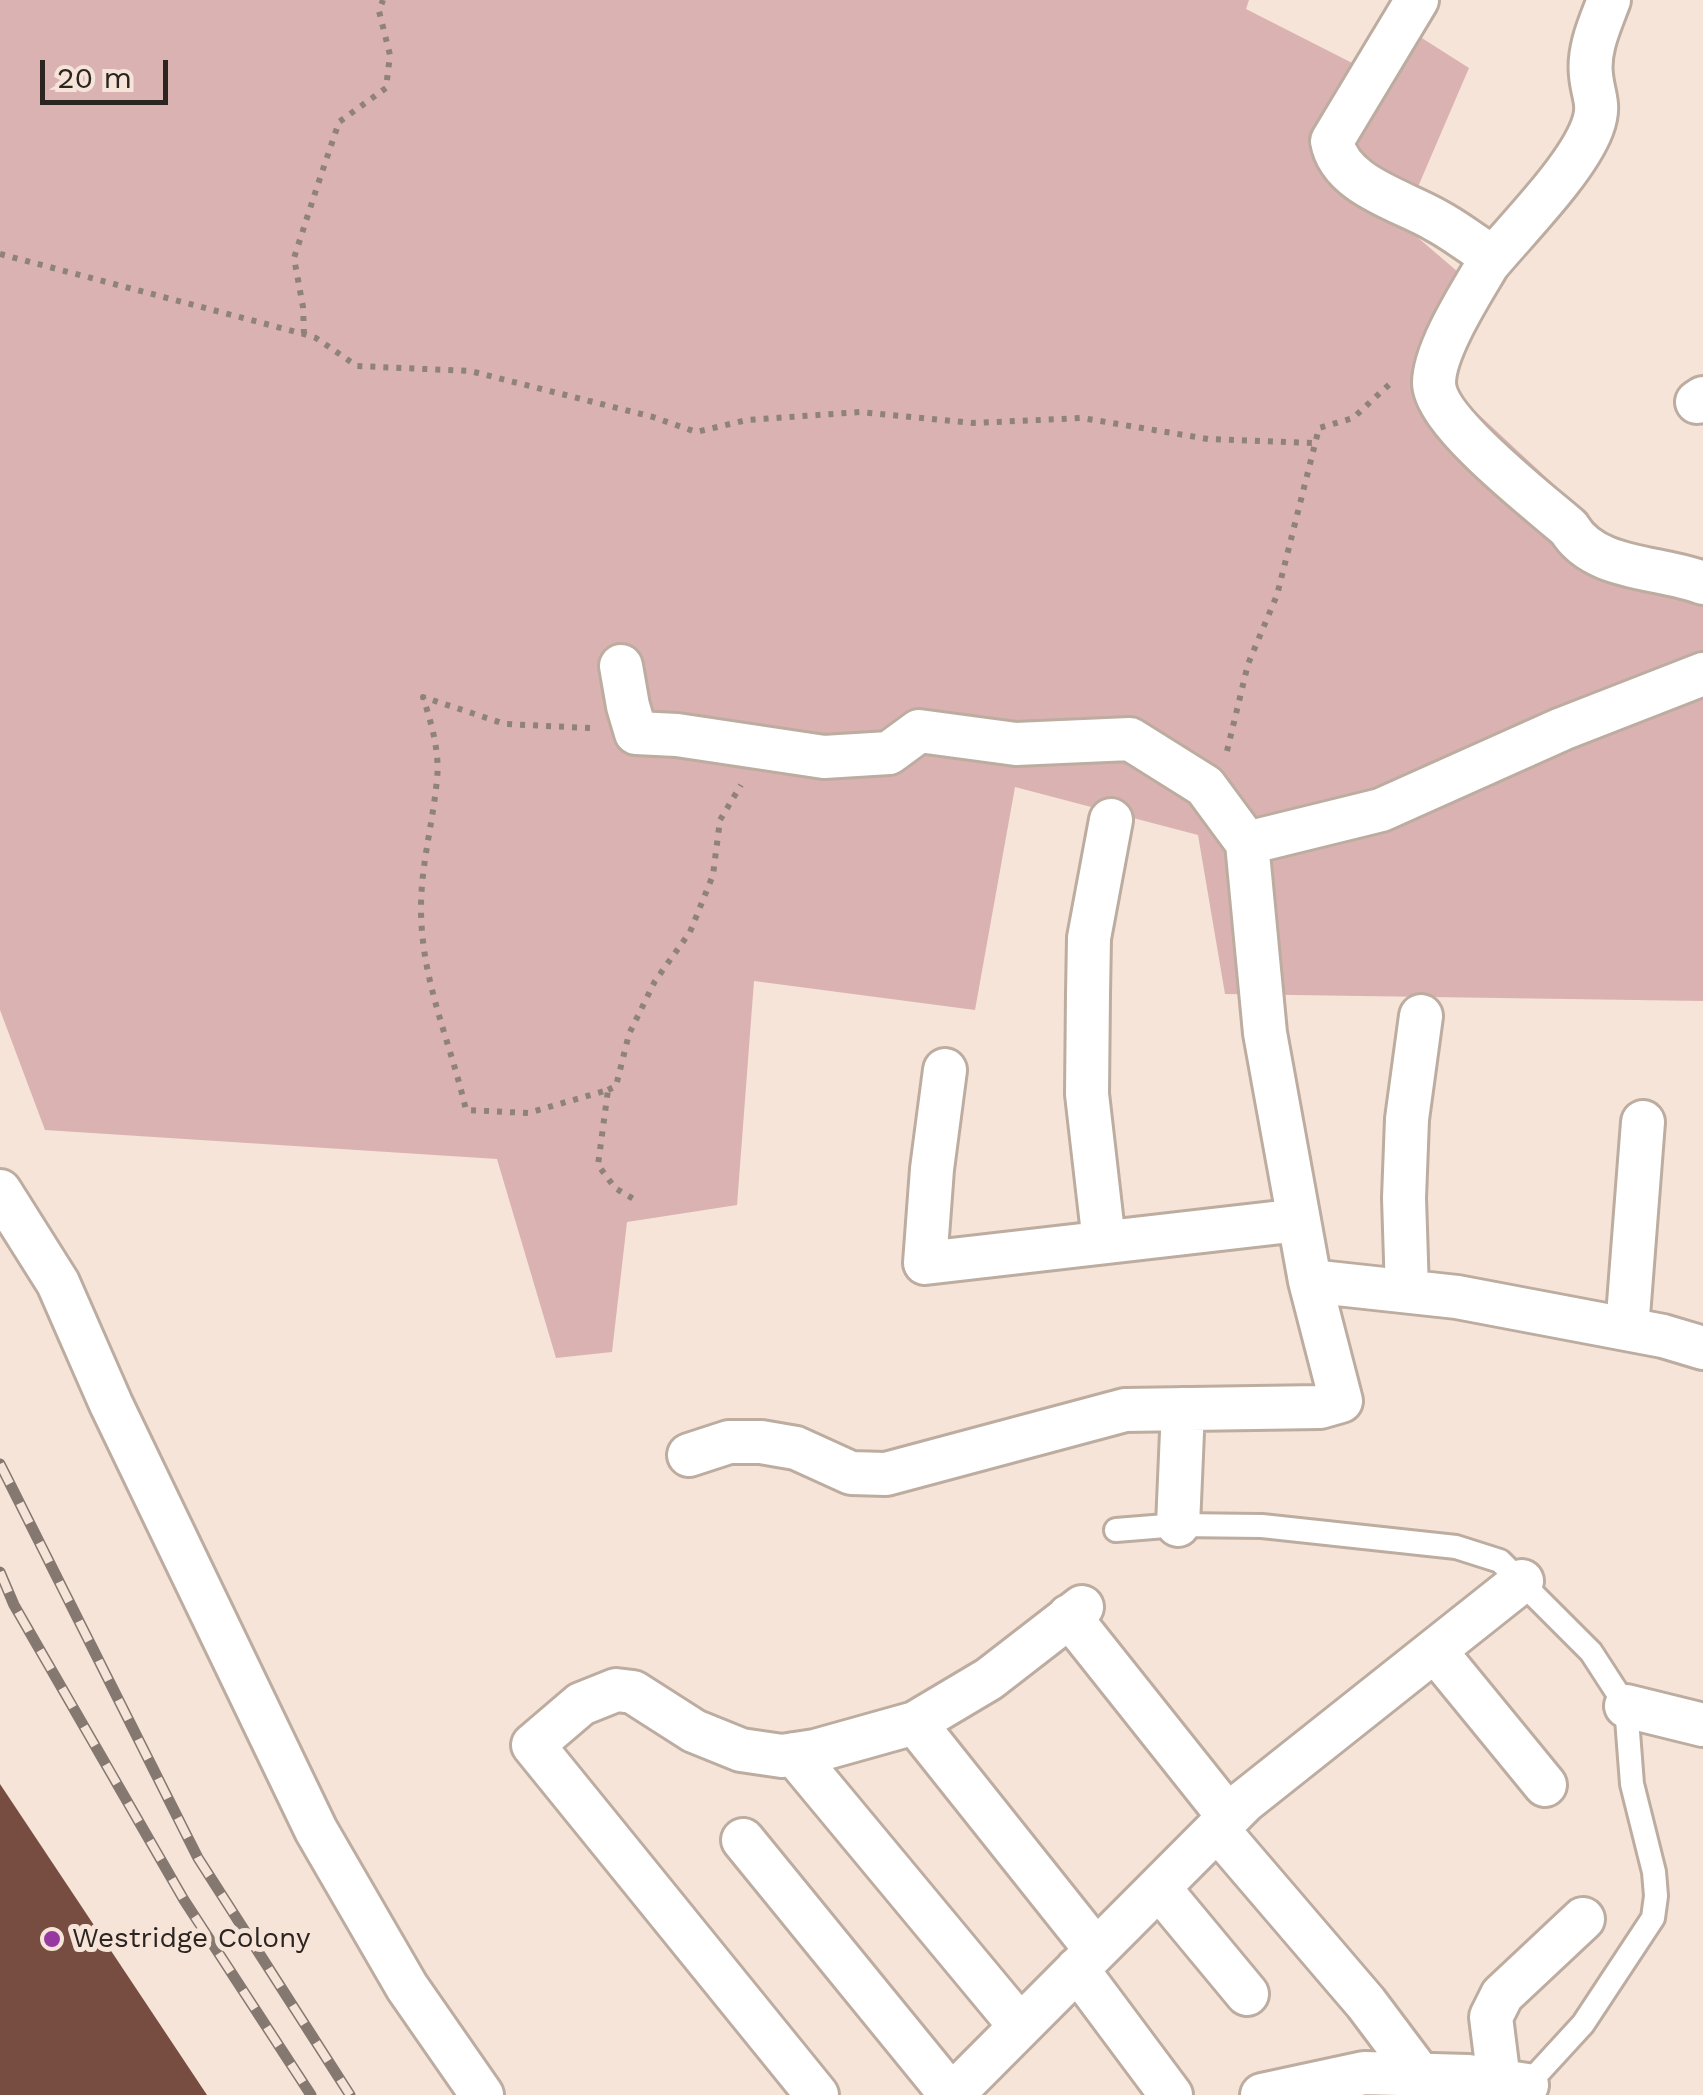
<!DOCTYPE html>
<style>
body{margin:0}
#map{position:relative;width:1703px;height:2095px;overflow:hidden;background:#f6e4d8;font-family:"Work Sans",sans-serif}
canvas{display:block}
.scale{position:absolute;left:40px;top:60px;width:128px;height:45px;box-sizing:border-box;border:5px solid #2b2420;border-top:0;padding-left:12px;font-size:30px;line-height:35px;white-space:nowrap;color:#2b2420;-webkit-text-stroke:8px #f6e4d8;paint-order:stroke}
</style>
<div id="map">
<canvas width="1703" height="2095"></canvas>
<div class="scale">20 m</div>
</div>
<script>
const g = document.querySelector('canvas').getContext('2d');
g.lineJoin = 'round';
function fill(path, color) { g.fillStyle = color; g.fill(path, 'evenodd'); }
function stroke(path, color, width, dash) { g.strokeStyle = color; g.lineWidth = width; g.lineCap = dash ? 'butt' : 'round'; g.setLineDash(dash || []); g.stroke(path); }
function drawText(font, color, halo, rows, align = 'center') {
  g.font = font + ' "Work Sans",sans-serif'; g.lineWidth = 10; g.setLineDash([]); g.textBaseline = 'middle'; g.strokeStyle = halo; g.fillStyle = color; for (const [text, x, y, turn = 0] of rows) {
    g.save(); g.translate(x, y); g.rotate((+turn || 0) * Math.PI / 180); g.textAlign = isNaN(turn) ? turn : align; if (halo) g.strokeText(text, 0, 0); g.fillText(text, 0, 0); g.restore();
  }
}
const green = new Path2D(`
 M0 0H1249L1246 9 1362 68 1414 33 1469 68 1402 224 1472 284 1448 386 1622 548 1703 566V1001L1225 994 1198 835 1015 787 975 1010 754 981 737 1205 627 1222 612 1352 556 1358 497 1159 45 1130 0 1010Z`);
const building = new Path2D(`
 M0 1784 207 2095H0Z`);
const path = new Path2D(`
 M0 254 304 334 316 338 357 366 470 371 653 417 696 432 747 420 860 412 973 423 1082 418 1208 439 1314 443
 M304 334 303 307 294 258 317 187 339 122 386 88 390 55 379 11 383 0
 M590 728 505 724 423 697C431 722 440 752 437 779 433 823 421 864 421 908 421 981 450 1040 466 1110L528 1113 608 1090 598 1165 615 1188 637 1201
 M1227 751 1248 664 1277 595 1319 428 1353 418 1394 380
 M608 1090 616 1086 629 1034 655 981 690 932 713 875 720 820 741 785`);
const service = new Path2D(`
 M1116 1530 1178 1525 1262 1526 1456 1547 1500 1561 1591 1652 1626 1706 1632 1784 1654 1872 1656 1896 1653 1918 1583 2024 1527 2085V2092`);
const minor = new Path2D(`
 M1417 0 1332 141C1340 186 1404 201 1437 221 1454 230 1469 242 1485 252L1488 264C1471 293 1434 350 1434 383 1435 422 1539 502 1569 528 1594 571 1660 566 1703 583
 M1488 264C1518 228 1576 170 1592 128 1601 104 1593 97 1591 75 1588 49 1600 24 1609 0
 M1697 402 1703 398
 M621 666 628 706 636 733 677 735 824 757 889 753 919 731 1016 744 1130 739 1205 786 1247 843 1381 810 1562 729 1703 674
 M1247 843 1265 1033 1310 1281
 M945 1070 932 1169 925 1263 1299 1220
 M0 1191 58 1283 111 1404 316 1830 407 1987 482 2095
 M1104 1242 1087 1094 1088 994 1089 938 1111 820
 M1407 1291 1404 1198 1407 1119 1421 1016
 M1627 1329 1643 1122
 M689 1455 729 1442H761L796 1448 851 1473 886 1474 1125 1410 1320 1407 1341 1401 1310 1281 1457 1297 1663 1336 1703 1348
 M1178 1525 1183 1409
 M1069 1616 1229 1817
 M1436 1652 1545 1785
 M1626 1706 1703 1725
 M915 1723 1096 1950
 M794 1754 1020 2026
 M1217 1829 1366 2003 1420 2075
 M743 1840 951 2095
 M1159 1888 1247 1994
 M1077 1969 1171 2095
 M1499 2081 1491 2017 1502 1995 1583 1919
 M817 2095 533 1745 581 1704 616 1690 633 1692 694 1731 741 1750 782 1756 815 1751 915 1723 989 1679 1082 1607
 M952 2095 1245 1801 1522 1581
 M1262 2095 1364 2073 1468 2076 1527 2085`);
const rail = new Path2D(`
 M0 1464 198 1858 350 2095
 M0 1572 14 1605 184 1900 311 2095`);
const markers = [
 [52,1939,10,"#9839a1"]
];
const poiNames = [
 ["Westridge Colony",72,1939]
];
fill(green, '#dab2b2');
fill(building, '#774d41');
stroke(service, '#bdaca0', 28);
stroke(minor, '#bdaca0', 48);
stroke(path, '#8f827a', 6, [5, 8]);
stroke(service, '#fff', 22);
stroke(minor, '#fff', 42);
stroke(rail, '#847871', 11);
stroke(rail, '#f6e4d8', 8, [22]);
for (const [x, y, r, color] of markers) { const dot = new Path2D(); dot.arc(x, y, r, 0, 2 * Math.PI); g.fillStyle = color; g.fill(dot); stroke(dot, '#f6e4d8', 4); }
drawText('28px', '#2b2420', '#f6e4d8', poiNames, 'left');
</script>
